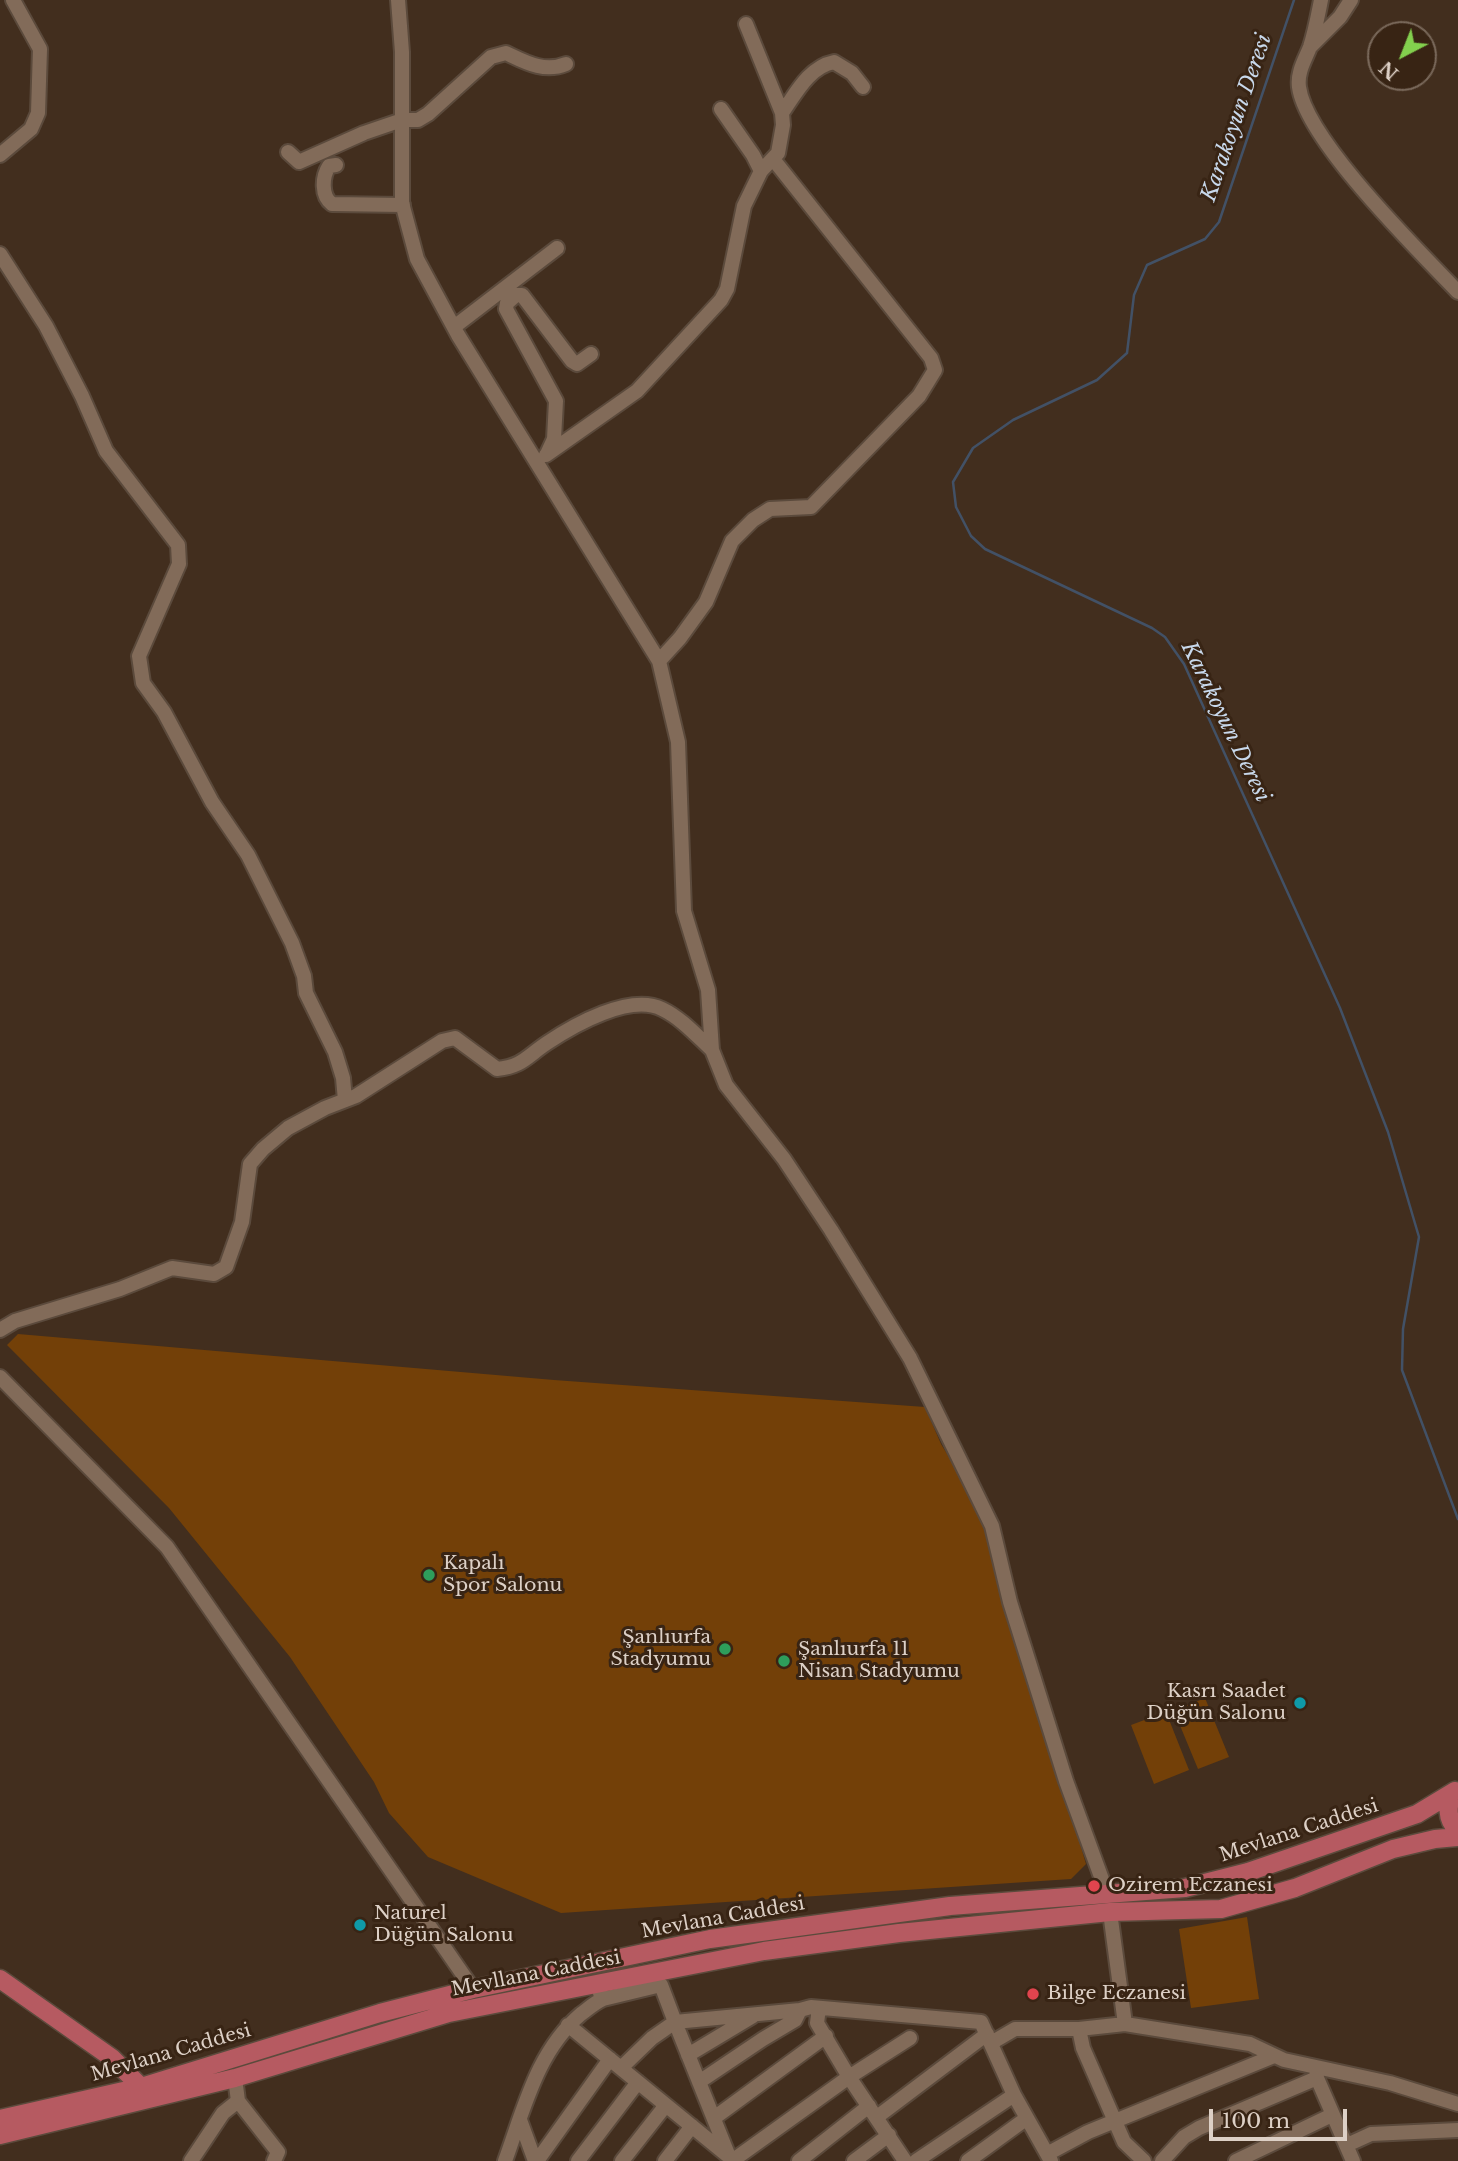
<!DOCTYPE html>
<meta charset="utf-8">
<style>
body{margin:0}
#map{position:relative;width:1458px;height:2161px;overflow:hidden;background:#422e1e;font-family:"Libre Baskerville",serif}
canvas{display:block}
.north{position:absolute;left:1367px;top:21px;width:70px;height:70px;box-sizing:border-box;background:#382414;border:2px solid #7a695b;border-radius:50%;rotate:222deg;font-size:19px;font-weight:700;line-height:28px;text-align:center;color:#ddd0c6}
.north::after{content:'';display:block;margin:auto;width:24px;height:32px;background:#83d04e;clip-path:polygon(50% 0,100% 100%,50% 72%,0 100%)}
.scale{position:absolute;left:1209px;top:2109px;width:138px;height:32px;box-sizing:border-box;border:4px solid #ddd0c6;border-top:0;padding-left:9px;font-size:21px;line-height:24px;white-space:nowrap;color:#ddd0c6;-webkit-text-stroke:5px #382414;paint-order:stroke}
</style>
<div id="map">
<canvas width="1458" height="2161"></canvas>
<div class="north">N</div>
<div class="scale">100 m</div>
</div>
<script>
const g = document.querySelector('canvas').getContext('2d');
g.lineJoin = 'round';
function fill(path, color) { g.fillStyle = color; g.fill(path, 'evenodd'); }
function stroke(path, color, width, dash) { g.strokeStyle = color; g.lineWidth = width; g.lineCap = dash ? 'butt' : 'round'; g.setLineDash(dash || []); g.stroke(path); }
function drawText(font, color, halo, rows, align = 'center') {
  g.font = font + ' "Libre Baskerville",serif'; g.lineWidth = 6; g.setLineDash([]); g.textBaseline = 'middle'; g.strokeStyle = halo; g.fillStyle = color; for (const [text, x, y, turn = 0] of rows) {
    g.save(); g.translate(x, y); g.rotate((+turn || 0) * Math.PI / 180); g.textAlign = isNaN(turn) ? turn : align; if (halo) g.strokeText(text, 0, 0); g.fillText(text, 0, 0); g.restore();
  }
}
const green = new Path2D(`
 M18 1334 554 1380 925 1407 941 1444 980 1508 1086 1864 1071 1879 561 1913 428 1857 389 1813 374 1782 290 1657 169 1508 7 1345Z
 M1205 1698 1229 1757 1198 1769 1174 1711Z
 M1166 1712 1189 1770 1154 1784 1131 1725Z
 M1247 1917 1259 1999 1191 2008 1179 1929Z`);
const stream = new Path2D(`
 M1294 0 1219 222 1205 239 1147 265 1134 295 1127 353 1097 380 1013 420 973 448 953 482 956 507 971 536 985 549 1152 628 1165 637 1184 664 1340 1008 1388 1132 1419 1237 1403 1329 1402 1370 1458 1519`);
const minor = new Path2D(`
 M398 0 402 52V203L417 259 458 335 659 661 678 742 684 911 708 990 712 1050 726 1085 784 1159 831 1230 910 1358 992 1526 1010 1602 1031 1669 1066 1781 1107 1893
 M1321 0C1318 15 1315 32 1310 47 1305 60 1297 72 1299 87 1306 140 1419 251 1458 292
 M1311 46 1340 17 1351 0
 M721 109 753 155 761 171
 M782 113C796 93 809 67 834 62L852 73 863 87
 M288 152 299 162 364 133 402 120H418L428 114 491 57 506 53C525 62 544 73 566 64
 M0 155 31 129 38 113 40 49 13 0
 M336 165 329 166C322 177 321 196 332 204L403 205
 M0 254 46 326 82 396 106 451 178 545 179 564 139 656 143 683 164 712 212 802 248 855 292 943 304 976 306 993 335 1052 343 1078 345 1100
 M454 327 557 248
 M547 454 554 439 556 401 506 309 507 303 516 295H522L572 361 577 364 591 354
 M546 455 637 391 721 300 727 289 744 206 761 171 778 153 783 125 782 113 746 24
 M659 661 680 638 706 602 732 541 753 520 770 509 811 507 919 396 935 370 931 358 773 159
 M0 1330 15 1321 120 1289 172 1268 214 1274 226 1267 242 1222 250 1164 263 1149 288 1128 325 1108 356 1096 442 1041 455 1038 497 1069C523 1066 526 1057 547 1043 574 1025 630 993 662 1009 681 1018 696 1035 712 1050
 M0 1377 167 1547 473 1989
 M1110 1912 1125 2024
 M603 1999 661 1985 675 2022 800 2010 811 2007 981 2022 1014 2095 1051 2161
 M819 2008 817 2023 849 2077 905 2161
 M568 2025 727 2155
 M1079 2029 1083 2048 1124 2142 1144 2161
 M991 2043 1015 2029H1079L1125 2024 1250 2044 1284 2060 1390 2083 1458 2104
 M688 2055 753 2016
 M621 2068 652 2038 675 2022 730 2159
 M1316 2068 1317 2078 1353 2161
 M235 2078 238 2101 278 2152 274 2161
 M699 2082 763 2039 795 2020 800 2010
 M877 2117 987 2034
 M714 2118 826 2036
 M520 2120 535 2161
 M1347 2145 1371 2134 1458 2130
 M1047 2154 1088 2132 1274 2056
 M191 2161 223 2113 238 2101
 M505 2161C524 2109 537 2051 581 2014 588 2009 594 2003 603 1999L600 1993
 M537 2161 610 2059
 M578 2161 638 2082
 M622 2161 666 2105
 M665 2161 692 2126
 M732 2161 849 2077 910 2038
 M799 2161 869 2106
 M854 2161 889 2135
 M916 2161 1014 2095
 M968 2161 1027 2118
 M1162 2161 1184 2137 1199 2128 1317 2078
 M1236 2161 1332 2115`);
const major = new Path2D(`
 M1455 1791C1446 1805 1446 1819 1458 1831
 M0 1979 112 2058 141 2087
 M0 2119 141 2087 380 2013 473 1989 710 1939 950 1906 1185 1888 1248 1872 1417 1814 1455 1791
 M0 2135 235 2078 449 2013 764 1951 899 1933 1110 1912 1221 1909 1295 1888 1393 1849 1435 1839 1458 1837`);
const markers = [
 [429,1575,7,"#2e9e5b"],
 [725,1649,7,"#2e9e5b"],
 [784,1661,7,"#2e9e5b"],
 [1300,1703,7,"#0f9aa8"],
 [1094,1886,7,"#e0444e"],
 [360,1925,7,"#0f9aa8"],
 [1033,1994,7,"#e0444e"]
];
const poiNames = [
 ["Kapalı",443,1564],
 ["Spor Salonu",443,1586],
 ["Şanlıurfa",711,1638,"right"],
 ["Stadyumu",711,1660,"right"],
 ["Şanlıurfa 11",798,1650],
 ["Nisan Stadyumu",798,1672],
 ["Kasrı Saadet",1286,1692,"right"],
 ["Düğün Salonu",1286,1714,"right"],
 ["Ozirem Eczanesi",1108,1886],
 ["Naturel",374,1914],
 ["Düğün Salonu",374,1936],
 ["Bilge Eczanesi",1047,1994]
];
const streetNames = [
 ["Mevlana Caddesi",1299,1831,-18],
 ["Mevlana Caddesi",723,1918,-10],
 ["Mevllana Caddesi",536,1974,-11],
 ["Mevlana Caddesi",171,2053,-16]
];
const waterNames = [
 ["Karakoyun Deresi",1237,118,-71],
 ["Karakoyun Deresi",1225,722,64]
];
fill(green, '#734008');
stroke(stream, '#425166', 2.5);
stroke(minor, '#5b4a3c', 18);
stroke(major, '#5b4a3c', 21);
stroke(minor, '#826b59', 14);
stroke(major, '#b65a61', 18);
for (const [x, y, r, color] of markers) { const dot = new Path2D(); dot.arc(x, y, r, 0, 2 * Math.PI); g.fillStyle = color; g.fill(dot); stroke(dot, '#382414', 2.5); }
drawText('19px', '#ddd0c6', '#382414', poiNames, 'left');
drawText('19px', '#ddd0c6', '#382414', streetNames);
drawText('italic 21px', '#c8d8eb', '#382414', waterNames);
</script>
